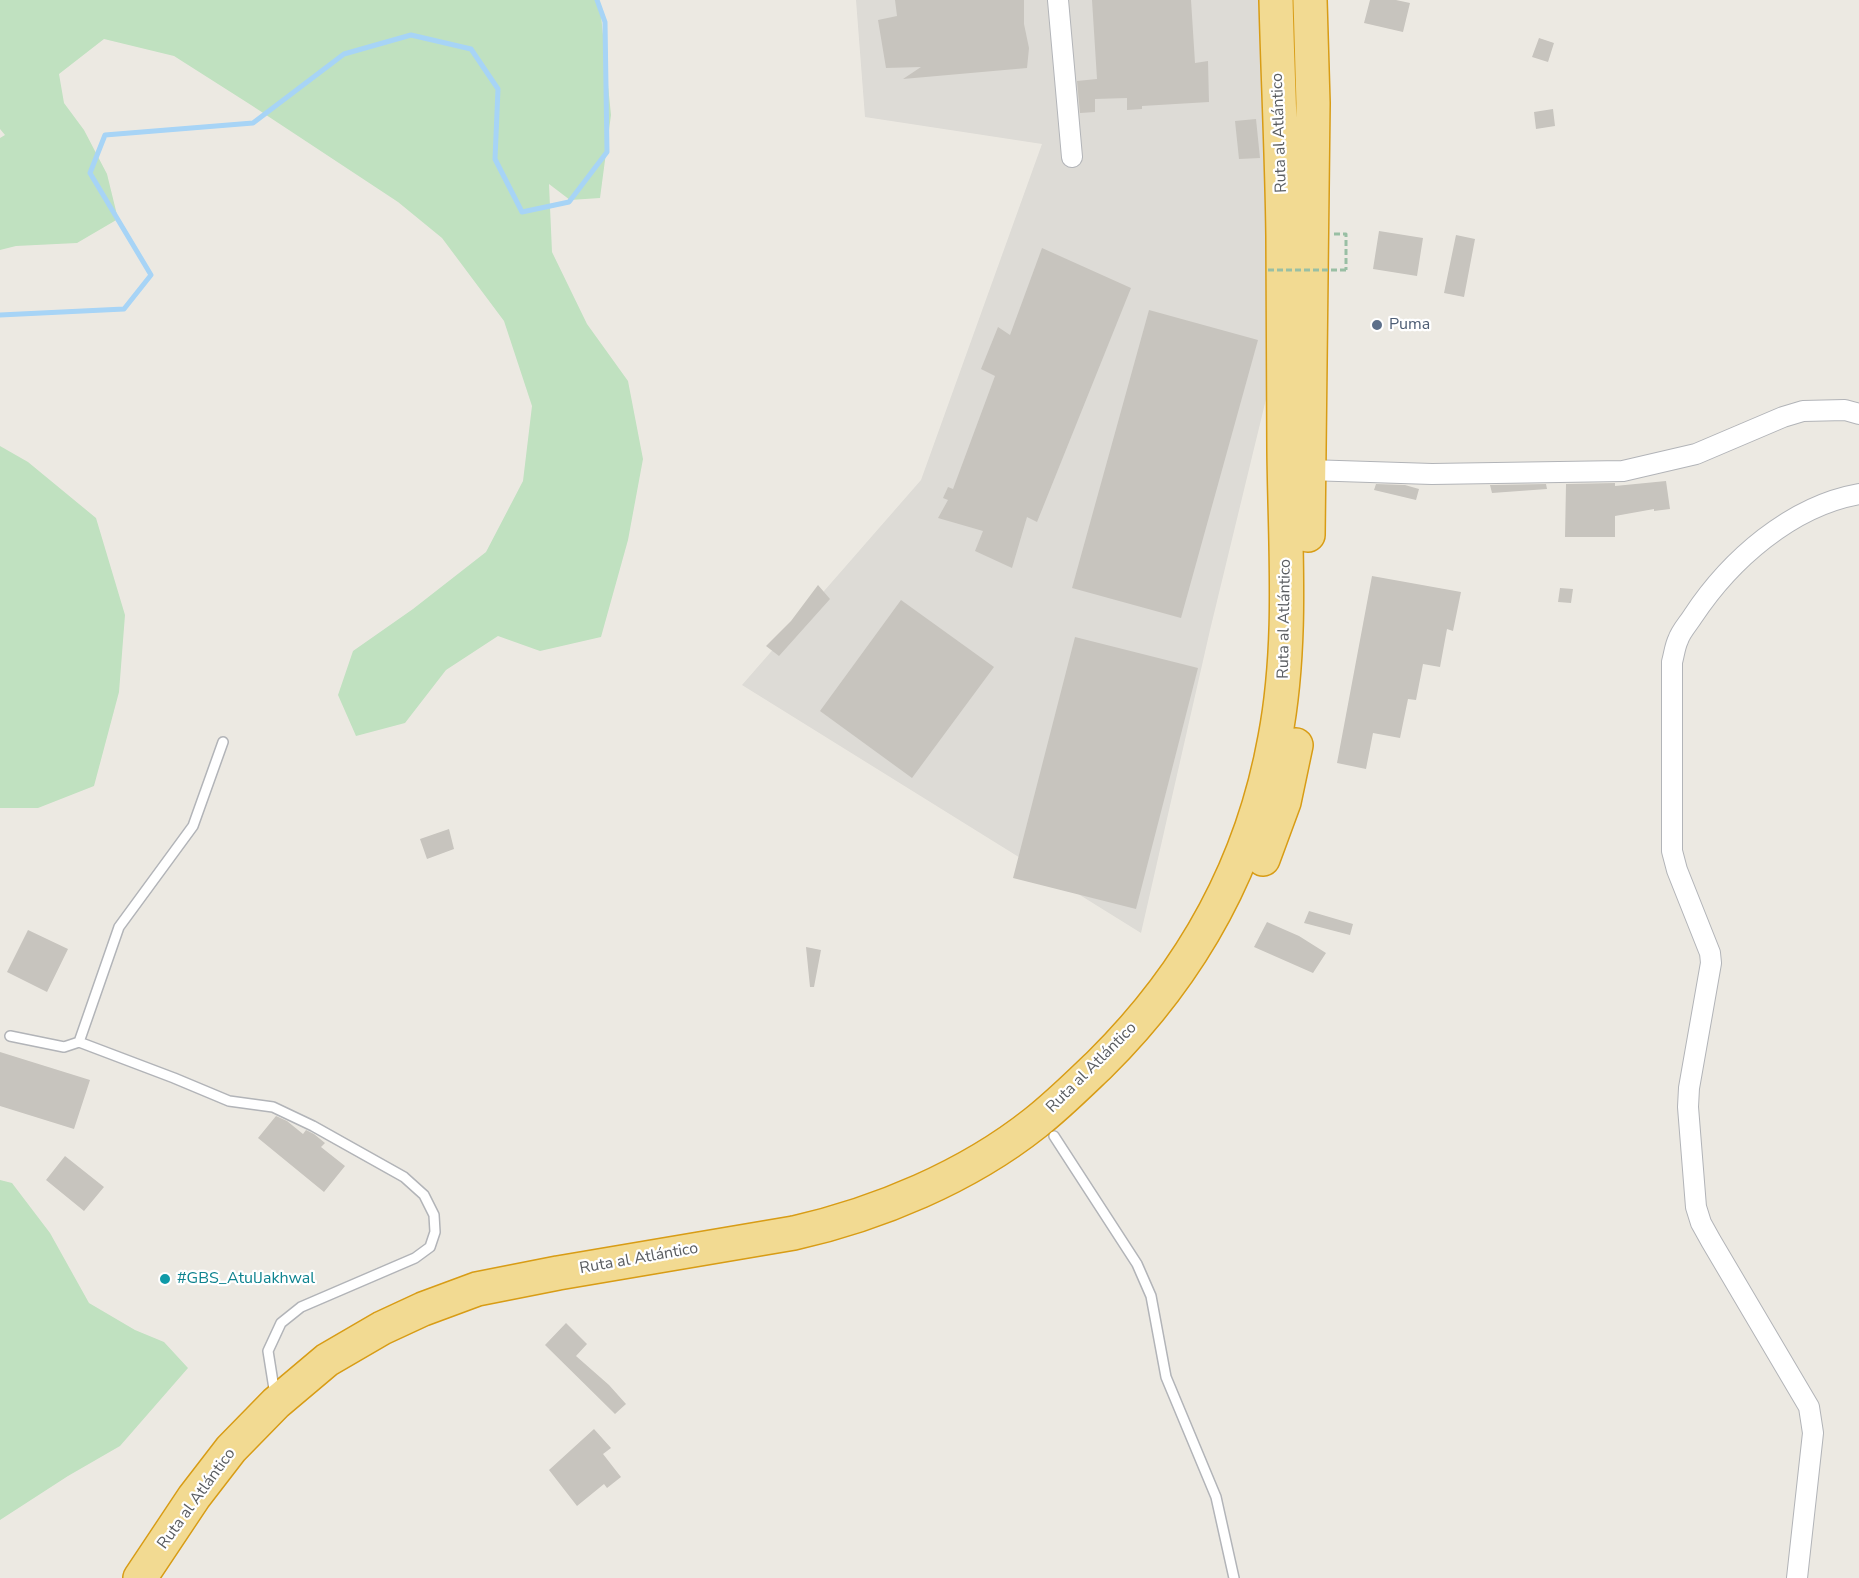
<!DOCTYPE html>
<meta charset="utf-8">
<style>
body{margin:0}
canvas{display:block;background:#ece9e2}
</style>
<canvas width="1859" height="1578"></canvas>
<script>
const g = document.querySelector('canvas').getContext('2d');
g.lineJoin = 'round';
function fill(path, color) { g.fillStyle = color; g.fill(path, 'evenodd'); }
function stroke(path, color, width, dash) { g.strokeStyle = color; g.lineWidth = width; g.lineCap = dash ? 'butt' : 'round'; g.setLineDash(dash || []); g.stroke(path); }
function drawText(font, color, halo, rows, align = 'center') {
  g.font = font + ' "Nunito Sans",sans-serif'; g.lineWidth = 4.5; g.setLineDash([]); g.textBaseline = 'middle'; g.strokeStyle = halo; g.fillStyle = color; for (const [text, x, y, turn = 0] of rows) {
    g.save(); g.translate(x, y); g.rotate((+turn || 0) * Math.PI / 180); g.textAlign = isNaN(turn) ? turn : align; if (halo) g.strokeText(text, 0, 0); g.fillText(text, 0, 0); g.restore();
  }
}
const industrial = new Path2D(`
 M856 0H1267L1275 362 1210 630 1141 933 742 685 921 480 1042 144 865 117Z`);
const green = new Path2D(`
 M0 0H597L601 15 611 115 600 198 570 200 549 184 552 252 587 324 628 381 643 459 628 540 601 637 540 651 498 636 446 670 405 723 356 736 338 695 353 651 413 609 486 552 523 481 532 406 504 321 442 238 398 202 251 105 174 56 104 39 59 74 64 103 84 130 107 174 118 219 77 243 16 246 0 250V138L5 135 0 129Z
 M0 446 28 462 96 518 125 615 119 692 94 786 38 808H0Z
 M0 1180 12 1183 50 1233 89 1303 135 1330 164 1342 188 1368 120 1446 68 1476 0 1520Z`);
const stream = new Path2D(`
 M0 315 124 309 151 275 90 173 105 135 253 123 344 54 411 35 471 49 498 89 495 159 522 212 569 202 607 152 605 22 597 0`);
const building = new Path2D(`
 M895 0H1024V24L1029 48 1027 68 903 79 921 67 886 68 878 20 897 16Z
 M1092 0H1191L1195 63 1208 61 1209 102 1142 106V109L1127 110V98L1095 99V112L1080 113 1077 81 1097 79Z
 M1370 0H1396L1410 3 1403 32 1364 23Z
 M1539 38 1554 43 1548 62 1532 57Z
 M1553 109 1555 126 1536 129 1534 112Z
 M1256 119 1260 158 1239 159 1235 121Z
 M1379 231 1423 238 1417 276 1373 269Z
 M1456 235 1475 239 1464 297 1444 293Z
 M1042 248 1131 288 1037 522 1027 517 1012 568 975 551 983 531 938 518 948 500 943 498 948 487 953 489 995 376 981 369 998 327 1010 335Z
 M1149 310 1258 340 1181 618 1072 588Z
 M1666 481 1670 509 1654 511V509L1615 516V537H1565L1566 484 1615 483V486Z
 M1376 484 1405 485 1419 489 1416 500 1374 490Z
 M1546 484 1547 489 1492 493 1490 485Z
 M1372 576 1461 592 1453 631 1447 629 1440 667 1423 664 1416 700 1408 699 1400 738 1373 733 1366 769 1337 763Z
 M818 585 830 599 779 656 766 646 791 621Z
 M1560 588 1573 589 1571 603 1558 602Z
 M901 600 994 667 912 778 820 711Z
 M1075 637 1198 668 1136 909 1013 878Z
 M449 829 454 849 427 859 420 839Z
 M1309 911 1353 924 1350 935 1304 923Z
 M1267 922 1299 936 1326 953 1313 973 1254 947Z
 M28 930 68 949 47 992 7 972Z
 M806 947 821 950 814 987H810Z
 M0 1052 90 1080 74 1129 0 1106Z
 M276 1116 287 1121 303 1134 306 1130 314 1134 325 1143 321 1147 345 1166 324 1192 258 1138Z
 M65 1156 104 1187 84 1211 46 1180Z
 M566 1323 587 1344 576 1356 609 1385 626 1404 615 1414 545 1345Z
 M594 1429 611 1448 603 1454 621 1477 607 1488 604 1484 577 1506 549 1470Z`);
const path = new Path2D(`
 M1334 234H1346V270`);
const lane = new Path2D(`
 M10 1036 64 1047 79 1042 174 1078 229 1101 273 1107 313 1126 404 1177 424 1195 434 1215 435 1232 430 1247 415 1258 301 1307 281 1323 268 1351 275 1395
 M79 1042 119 927 193 826 223 742
 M1054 1136 1137 1264 1151 1296 1166 1377 1216 1497 1234 1578`);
const street = new Path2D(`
 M1058 0 1072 157
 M1308 470 1432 474 1623 471 1696 454 1783 417 1803 411 1845 410 1859 414
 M1797 1578 1813 1433 1809 1407 1711 1241 1701 1223 1696 1207 1688 1107 1689 1088 1711 963 1710 953 1677 870 1672 851V662C1674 655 1675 646 1678 640 1681 631 1688 624 1693 616 1730 560 1791 506 1859 494`);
const highway = new Path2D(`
 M1308 535 1313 103 1310 0
 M1263 859 1284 802 1296 745
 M140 1578 194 1497 231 1449 276 1403 327 1360 382 1328 423 1309 477 1289 558 1273 794 1233C878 1214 967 1177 1035 1123 1058 1105 1079 1084 1100 1064 1192 973 1252 865 1275 738 1293 643 1285 546 1284 450 1284 379 1284 308 1283 236 1282 158 1278 79 1276 0`);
const pathBridge = new Path2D(`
 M1268 270H1346`);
const markers = [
 [1377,325,6,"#5c6f8a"],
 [165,1279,6,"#0f9aa8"]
];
const streetNames = [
 ["Ruta al Atlántico",1280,133,-92],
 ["Ruta al Atlántico",1285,619,-89],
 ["Ruta al Atlántico",1092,1068,-45],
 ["Ruta al Atlántico",639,1259,-10],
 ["Ruta al Atlántico",197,1499,-54]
];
const serviceNames = [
 ["Puma",1389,325]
];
const cultureNames = [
 ["#GBS_AtulJakhwal",177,1279]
];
fill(industrial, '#dddbd6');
fill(green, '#c0e1c0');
stroke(stream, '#a7d4f6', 5);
fill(building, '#c7c4be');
stroke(lane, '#b2b4b8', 12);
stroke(street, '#b2b4b8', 22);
stroke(highway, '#d89c15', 36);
stroke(path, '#99bfa4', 3, [6, 3]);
stroke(lane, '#fff', 9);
stroke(street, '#fff', 20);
stroke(highway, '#f2da92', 33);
stroke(pathBridge, '#99bfa4', 3, [6, 3]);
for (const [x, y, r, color] of markers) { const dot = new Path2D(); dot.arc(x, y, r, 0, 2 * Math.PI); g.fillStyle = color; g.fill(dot); stroke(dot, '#fff', 2); }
drawText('16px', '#5a5d61', '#fff', streetNames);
drawText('16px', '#4e5e75', '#fff', serviceNames, 'left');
drawText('16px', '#0d838f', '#fff', cultureNames, 'left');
</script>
